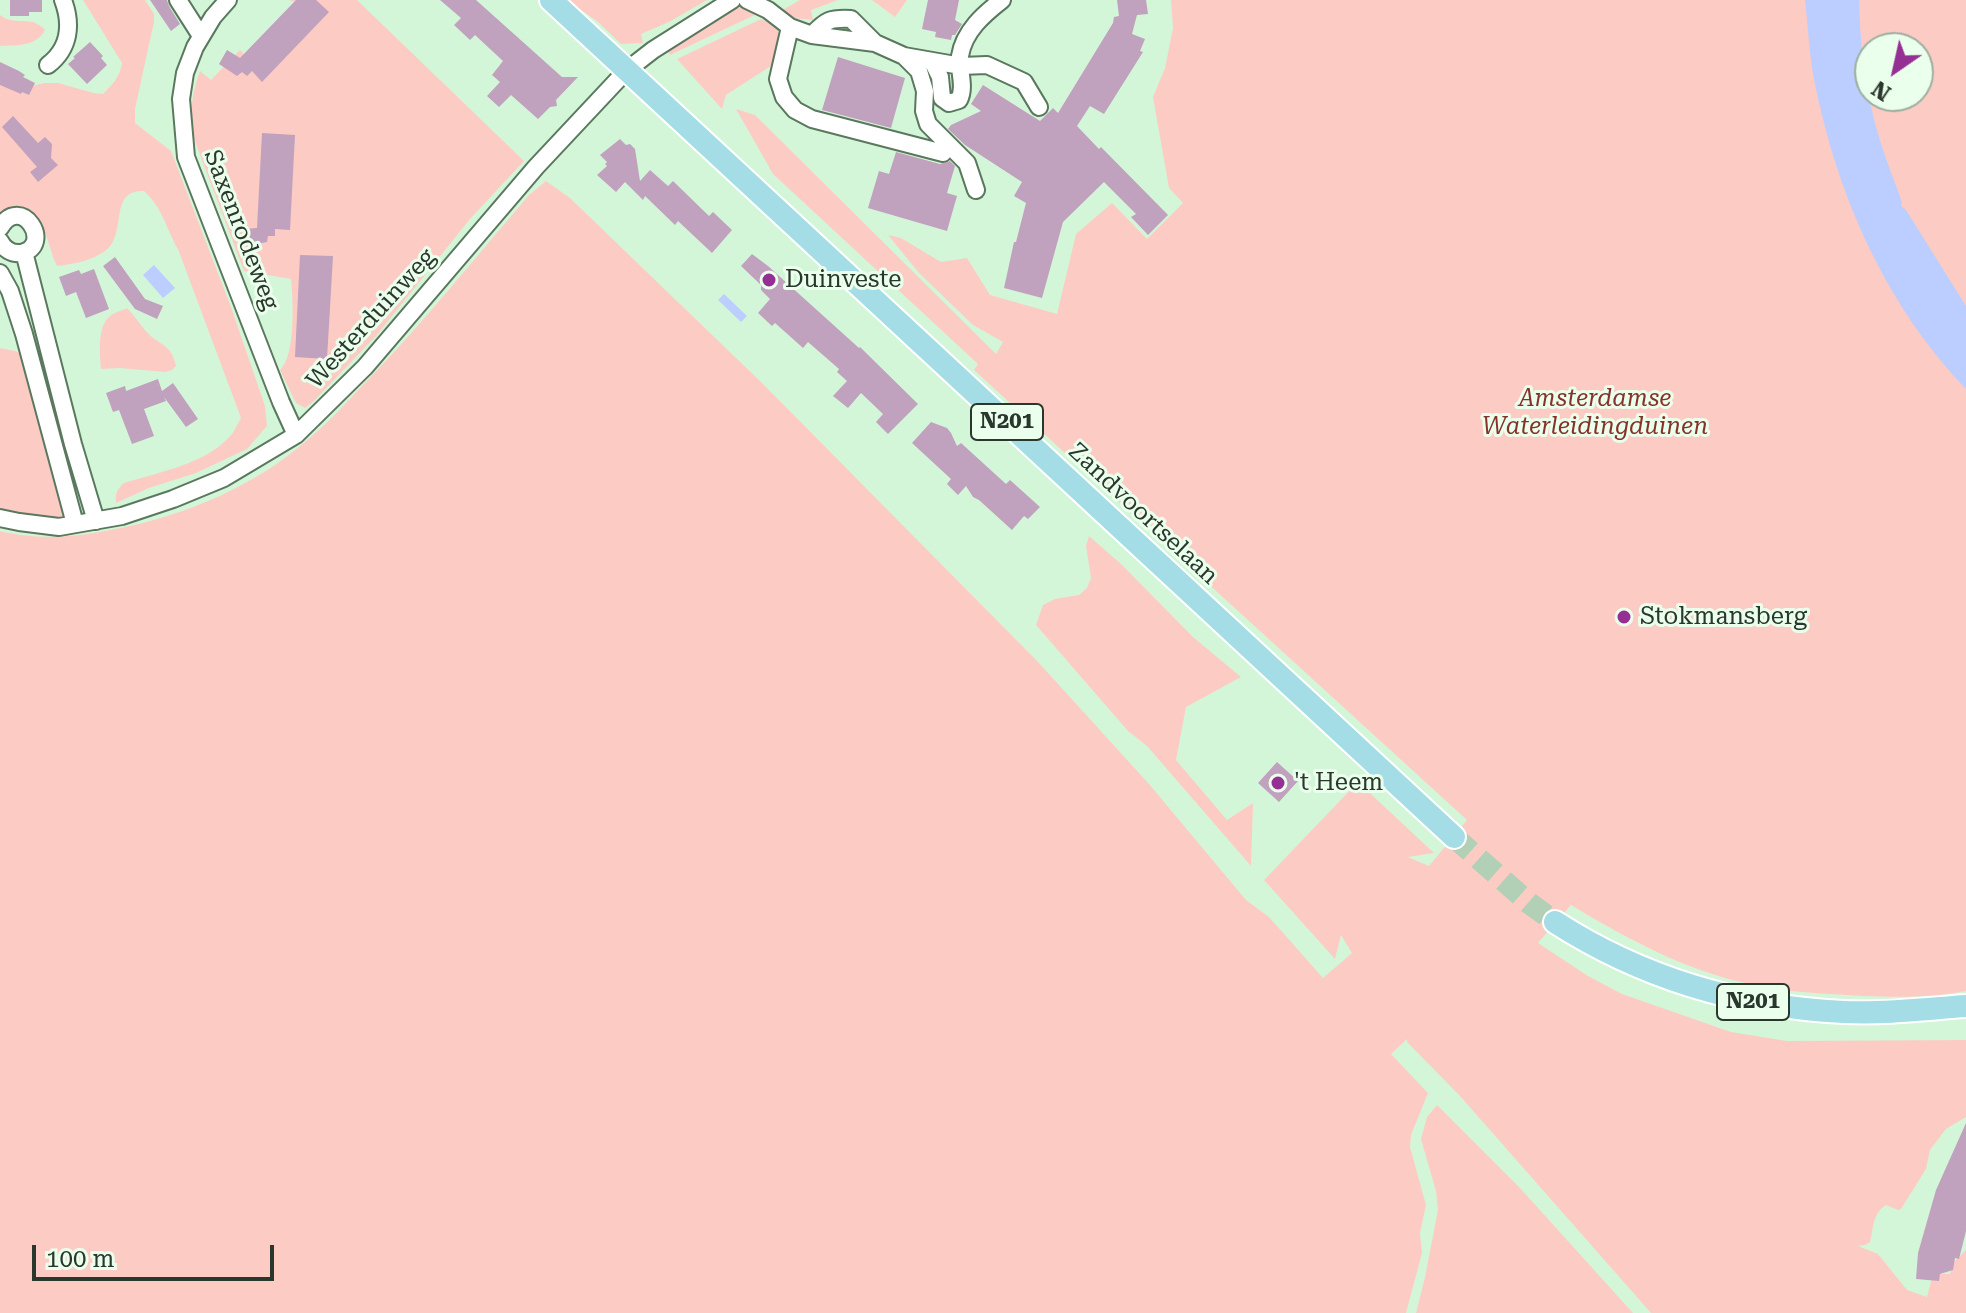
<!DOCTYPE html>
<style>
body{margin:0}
#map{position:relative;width:1966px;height:1313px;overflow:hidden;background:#d4f6d8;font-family:"Roboto Serif",serif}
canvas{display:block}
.north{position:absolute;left:1854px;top:32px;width:80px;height:80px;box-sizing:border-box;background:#ebffed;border:2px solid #9eafa0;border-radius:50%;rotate:214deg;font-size:22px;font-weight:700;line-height:32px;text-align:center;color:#2a372c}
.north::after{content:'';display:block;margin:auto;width:28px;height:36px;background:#952f93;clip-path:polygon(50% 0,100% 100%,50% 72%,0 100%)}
.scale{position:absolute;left:32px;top:1245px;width:242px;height:36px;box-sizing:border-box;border:4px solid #2a372c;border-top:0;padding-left:10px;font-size:24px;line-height:28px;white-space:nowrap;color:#2a372c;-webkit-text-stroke:6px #ebffed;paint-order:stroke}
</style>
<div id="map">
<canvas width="1966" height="1313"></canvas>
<div class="north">N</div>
<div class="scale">100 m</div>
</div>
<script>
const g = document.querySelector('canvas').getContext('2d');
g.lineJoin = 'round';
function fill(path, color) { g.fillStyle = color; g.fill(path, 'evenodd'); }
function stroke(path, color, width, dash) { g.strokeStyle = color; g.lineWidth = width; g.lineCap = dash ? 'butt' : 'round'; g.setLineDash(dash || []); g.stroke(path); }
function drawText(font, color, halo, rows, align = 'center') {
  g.font = font + ' "Roboto Serif",serif'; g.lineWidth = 6; g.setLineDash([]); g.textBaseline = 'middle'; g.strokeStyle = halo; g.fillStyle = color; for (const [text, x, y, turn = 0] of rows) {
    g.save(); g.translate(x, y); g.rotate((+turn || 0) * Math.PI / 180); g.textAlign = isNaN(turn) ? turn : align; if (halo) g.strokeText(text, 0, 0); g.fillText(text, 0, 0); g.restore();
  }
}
const green = new Path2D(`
 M83 0H145L154 14V22L135 109V123L171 151 231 307 265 406 267 426 247 449 196 473 149 488 116 503C115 494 117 489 124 483 159 472 207 464 232 434 235 430 238 423 241 418L178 249C165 227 164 210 144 191 111 190 125 225 111 245 99 260 74 264 57 266 46 244 49 220 22 212L0 224V85L28 87 44 83H58L94 93 103 94C113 84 120 76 122 63Z
 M289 0H357L524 161 470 219 376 336 313 402 305 408 296 403 280 370C296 355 293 300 291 279L244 271 194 139C189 114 191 96 200 71L211 80 240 50 247 57 295 2Z
 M567 0H707L669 22 641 34 643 43 621 44 598 22Z
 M800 0H838L811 10 813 20 793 18 781 11Z
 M872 0H907L895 17Z
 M1171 0H1966V991C1933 998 1896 997 1863 996 1830 994 1798 993 1766 987 1695 976 1631 941 1571 905L1538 943 1588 976 1622 994 1731 1032 1787 1041 1966 1040V1117L1946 1129 1930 1150 1926 1169 1901 1209 1898 1210 1886 1205C1872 1214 1874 1227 1870 1242L1865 1245 1858 1246 1878 1254 1907 1290 1927 1297 1933 1274H1950L1954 1262 1966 1250V1313H1651L1460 1096 1407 1042V1039L1391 1054 1428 1093 1411 1135 1410 1147 1426 1205 1420 1233 1422 1253 1406 1313H0V531C43 541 77 537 120 528 186 515 254 486 305 442 327 424 346 403 366 382 423 323 475 258 529 195L546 181 570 198 763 384 1039 663 1149 784 1246 900 1269 917 1323 978 1352 953 1341 935 1335 959 1264 880 1358 782 1434 853 1408 857 1429 866 1467 820 974 370 978 364 773 174 736 109 755 115 996 354 1003 342 973 325 919 273 888 235 901 238 941 262 967 258 990 295 1057 314 1076 234 1112 203 1147 239 1183 203 1169 188 1153 97 1165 68 1173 28ZM1870 48H1918V96H1870Z
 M739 4 757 14 670 55 666 48Z
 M0 15C15 27 31 14 45 30 36 47 17 45 0 46Z
 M761 19 776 26 781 37 774 64 726 95 722 109 677 59Z
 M127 308C134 315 139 323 145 330 157 345 172 343 176 366L172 370 165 372 120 368 101 369C100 354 97 328 109 317 114 312 122 311 127 308Z
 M0 348 15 351 26 356 71 515 64 520 0 511Z
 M1089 536 1121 564 1193 637 1241 677 1186 707 1176 760 1227 820 1253 803 1251 866 1147 746 1128 731 1036 625 1043 605 1055 599 1079 595 1087 588 1091 578 1086 546Z
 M1437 1105 1520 1188 1633 1313H1416L1425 1277 1438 1210 1436 1191 1421 1139 1427 1117Z`);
const water = new Path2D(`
 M1805 0H1859C1860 40 1864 80 1874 119 1881 147 1892 175 1902 202L1901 206 1906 210 1966 306V389C1885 305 1836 193 1814 79 1809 53 1808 26 1805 0Z
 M154 265 175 288 163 298 143 275Z
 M724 294 747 316 741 322 718 300Z`);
const building = new Path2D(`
 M10 0H42V12H29V16H10Z
 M150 0H167L169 6 180 24 171 31Z
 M296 0H316L329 12 262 82 252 71 247 76 242 72 237 76 219 64 227 50 240 58Z
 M440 0H476L562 77H578L556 100 557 106 550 107 538 119 511 95 499 107 487 96 500 82 492 75 503 61 475 35 470 40 454 25 461 18Z
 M928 0H959L955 20 962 24 955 35H952L951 40 935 37 936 32 922 29Z
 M1117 0H1146L1148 14 1137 15 1132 34 1145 39 1140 51 1143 52 1104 114 1090 106 1077 126 1099 149 1101 147 1168 215 1148 235 1131 217 1136 214 1104 182 1063 222 1042 298 1004 288 1014 242H1016L1026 203 1014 196 1022 182 965 145 948 129 951 125 981 111 971 104 983 85 1040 121 1053 108 1058 113 1113 23 1114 17 1119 16Z
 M90 42 103 56 101 58 107 65 87 84 68 64 75 58 73 57Z
 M838 57 905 78 891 128 822 110Z
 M0 62 19 71 25 75 23 77 35 83 29 95 22 92 21 94 0 85Z
 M13 116 38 143 45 137 52 144 51 158 58 165 38 182 30 172 37 167 2 127Z
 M262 133 295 135 290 230 275 229V236H268L267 242 246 246 243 229 257 228Z
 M620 139 626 145 630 144 635 149 640 181 650 170 668 186 673 181 709 216 713 212 732 230 712 253 678 221 675 225 645 196 643 200 625 182 616 192 597 175 607 166 605 164 607 162 600 155Z
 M896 152 940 164 950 161 955 166 947 193 957 196 947 231 868 208 879 171 889 174Z
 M752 254 768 266 859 348 860 347 918 404 888 434 876 422 883 414 861 393 848 408 833 396 847 381 837 372 839 369 808 342 803 348 775 323 772 326 758 313 770 299 761 290V285L741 266Z
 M300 255 333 256 327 359 295 357Z
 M115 257 145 299 163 306 157 319 135 309 103 266Z
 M94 269 109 309 86 318 76 292 66 296 59 277 79 270 81 274Z
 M158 379 162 391 173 383 198 419 186 427 164 397 166 401 144 409 154 436 132 444 119 410 113 412 106 393 125 386 126 391Z
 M931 422 947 428 951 433 957 446 961 443 1006 484 1010 480 1040 507 1028 519 1024 516 1012 530 979 500 973 497 966 486 958 495 947 484 951 479 912 443Z
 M1277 762 1298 781 1279 802 1258 783Z
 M1966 1123V1231L1959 1259 1955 1258 1953 1270 1940 1274 1939 1281 1916 1279 1918 1253 1936 1190Z`);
const majorTunnel = new Path2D(`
 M1454 837 1529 903 1555 922`);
const minor = new Path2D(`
 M178 0 201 36
 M228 0 213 17 195 47 185 73 181 99 186 157 281 402 296 435
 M747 0 768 10 790 27 812 35 875 43 904 56 961 66 987 65 1024 82 1039 107
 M790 27 778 79 784 97 795 110 812 119 943 153
 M812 35C826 20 830 18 851 19L875 43
 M904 56 919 71 925 91 924 111 928 124 967 163 976 190
 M932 61 940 77 942 98 949 103 959 100C966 86 958 71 960 56 964 31 984 14 1002 0
 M48 65C70 48 72 24 63 0
 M0 228C21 192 55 246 21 253 11 254 4 249 0 241
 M24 252 73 444 96 521
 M0 273 10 291 24 334 75 524
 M0 518 19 522 59 527 122 516 173 499 224 478 296 435 365 367 536 167 626 71 653 50 732 0`);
const major = new Path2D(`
 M551 0 1454 837
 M1555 922C1642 978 1741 1007 1844 1012 1884 1014 1926 1009 1966 1006`);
const markers = [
 [769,280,8,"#952f93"],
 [1624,617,8,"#952f93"],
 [1278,783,8,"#952f93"]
];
const shields = [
 [1007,422,72],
 [1753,1002,72]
];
const shieldNames = [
 ["N201",1007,422],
 ["N201",1753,1002]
];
const streetNames = [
 ["Saxenrodeweg",241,230,69],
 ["Westerduinweg",371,319,-48],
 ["Zandvoortselaan",1143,514,43]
];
const poiNames = [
 ["Duinveste",785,280],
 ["Stokmansberg",1640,617],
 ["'t Heem",1294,783]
];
const parkNames = [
 ["Amsterdamse",1595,399],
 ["Waterleidingduinen",1595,427]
];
fill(green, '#fcccc4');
fill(water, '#bcceff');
fill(building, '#c0a1be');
stroke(majorTunnel, '#b2d0b6', 22, [22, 11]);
stroke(minor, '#5a785e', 20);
stroke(major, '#fff', 26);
stroke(minor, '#fff', 16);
stroke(major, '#a5dde6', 22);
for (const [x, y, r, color] of markers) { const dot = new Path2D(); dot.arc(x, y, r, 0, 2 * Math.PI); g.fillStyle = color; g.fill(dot); stroke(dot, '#ebffed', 3); }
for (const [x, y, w] of shields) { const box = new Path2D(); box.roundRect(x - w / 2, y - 18, w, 36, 6); g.fillStyle = '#ebffed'; g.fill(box); stroke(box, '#2a372c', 2); }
drawText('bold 22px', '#2a372c', null, shieldNames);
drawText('24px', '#2a372c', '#ebffed', streetNames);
drawText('24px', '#2a372c', '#ebffed', poiNames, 'left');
drawText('italic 24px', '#873229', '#ebffed', parkNames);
</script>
